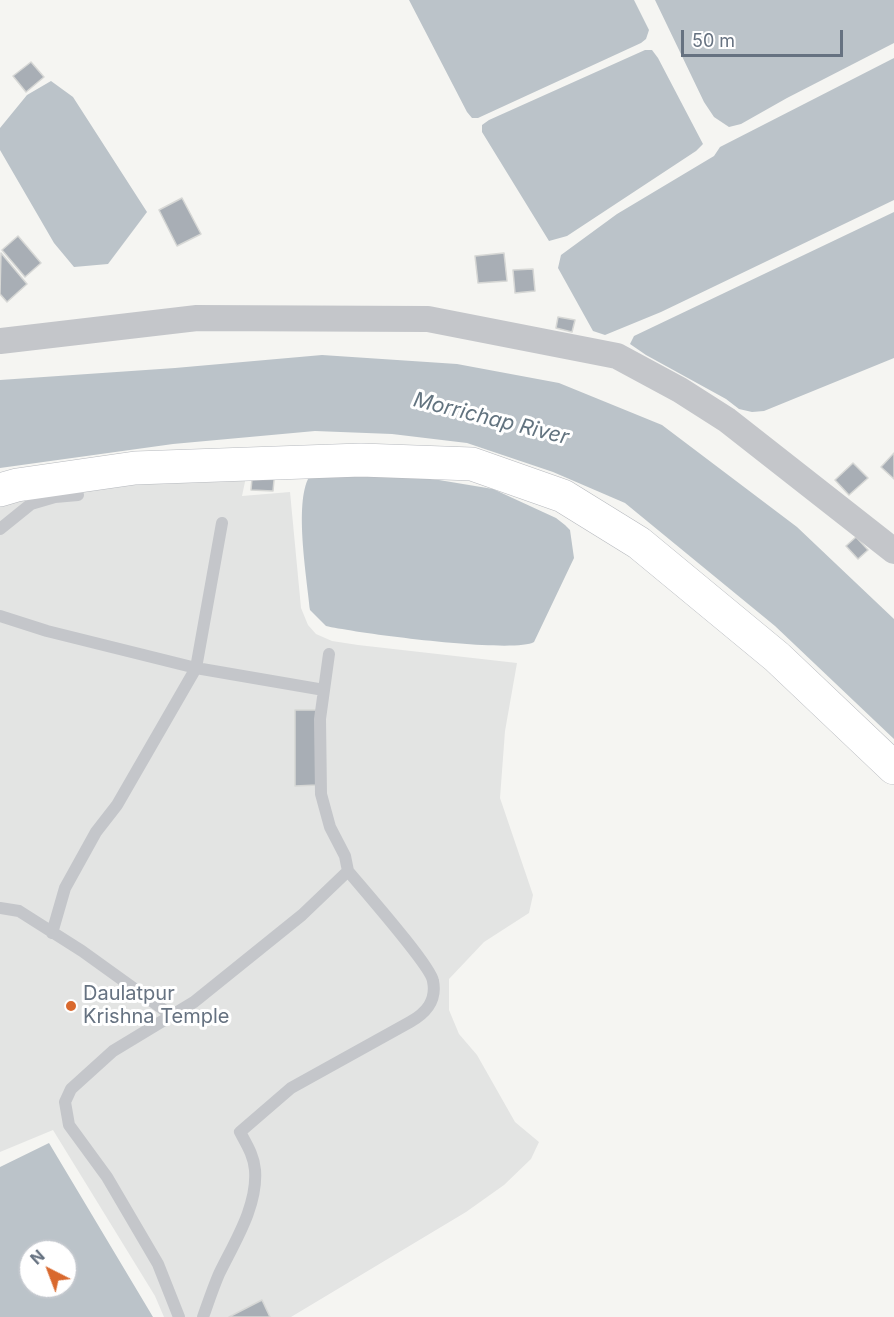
<!DOCTYPE html>
<style>
body{margin:0}
#map{position:relative;width:894px;height:1317px;overflow:hidden;background:#f5f5f2;font-family:Inter,sans-serif}
canvas{display:block}
.north{position:absolute;left:18px;top:1239px;width:60px;height:60px;box-sizing:border-box;background:#fff;border:2px solid #c2c7cd;border-radius:50%;rotate:318deg;font-size:16px;font-weight:700;line-height:24px;text-align:center;color:#667281}
.north::after{content:'';display:block;margin:auto;width:21px;height:27px;background:#d9692e;clip-path:polygon(50% 0,100% 100%,50% 72%,0 100%)}
.scale{position:absolute;left:681px;top:30px;width:162px;height:27px;box-sizing:border-box;border:3px solid #667281;border-top:0;padding-left:8px;font-size:18px;line-height:21px;white-space:nowrap;color:#667281;-webkit-text-stroke:4px #fff;paint-order:stroke}
</style>
<div id="map">
<canvas width="894" height="1317"></canvas>
<div class="north">N</div>
<div class="scale">50 m</div>
</div>
<script>
const g = document.querySelector('canvas').getContext('2d');
g.lineJoin = 'round';
function fill(path, color) { g.fillStyle = color; g.fill(path, 'evenodd'); }
function stroke(path, color, width, dash) { g.strokeStyle = color; g.lineWidth = width; g.lineCap = dash ? 'butt' : 'round'; g.setLineDash(dash || []); g.stroke(path); }
function drawText(font, color, halo, rows, align = 'center') {
  g.font = font + ' Inter,sans-serif'; g.lineWidth = 6; g.setLineDash([]); g.textBaseline = 'middle'; g.strokeStyle = halo; g.fillStyle = color; for (const [text, x, y, turn = 0] of rows) {
    g.save(); g.translate(x, y); g.rotate((+turn || 0) * Math.PI / 180); g.textAlign = isNaN(turn) ? turn : align; if (halo) g.strokeText(text, 0, 0); g.fillText(text, 0, 0); g.restore();
  }
}
const built = new Path2D(`
 M246 477 242 496 290 492 301 608 308 625 316 634 332 641 358 645 517 663 505 731 500 798 533 895 529 913 484 942 449 979V1010L459 1034 477 1055 515 1122 539 1142 531 1159 504 1185 466 1212 291 1317H270L262 1300 229 1317H164L155 1296 53 1130 0 1152V505L101 482ZM295 710H317V785H295Z`);
const water = new Path2D(`
 M409 0H634L649 30 646 39 641 43 478 118H472L467 112Z
 M655 0H894V43L787 98 741 124 729 127 714 117 704 102Z
 M645 50H652L658 58 703 144 696 151 567 236 549 241 482 132V125L489 120Z
 M894 58V200L661 312 605 335 593 331 558 268 561 255 617 214 714 156 720 147Z
 M51 81 73 97 147 212 108 264 74 267 54 243 0 150V128L27 95Z
 M894 212V358L764 411 752 412 739 409 726 399 646 355 630 344 634 336Z
 M322 355 457 364 559 383 662 425 797 527 894 619V739L775 626 625 503 553 472 467 443 392 434 315 431 173 444 0 468V380L175 368Z
 M334 469 439 480 493 489 556 518 565 525 570 530 574 558 534 642C513 654 356 633 326 626L310 610C307 578 294 504 309 477Z
 M49 1143 153 1317H0V1167ZM30 1251H66V1287H30Z`);
const building = new Path2D(`
 M31 62 44 77 26 92 13 76Z
 M182 198 201 234 177 246 159 210Z
 M18 236 41 263 25 277 2 250Z
 M1 253 27 284 7 302 0 294Z
 M504 253 507 281 478 283 475 256Z
 M533 269 535 291 515 293 513 270Z
 M558 317 575 320 572 332 556 328Z
 M894 453V479L881 467Z
 M853 463 868 478 849 495 835 480Z
 M253 467 275 469 273 491 251 490Z
 M856 537 868 550 858 559 846 546Z
 M295 710H317V785L295 786Z
 M262 1300 270 1317H229Z`);
const lane = new Path2D(`
 M0 529 31 504 55 497 78 495
 M0 616 47 631 196 668 324 690
 M0 908 19 911 82 951 171 1015
 M52 933 65 888 96 832 117 805 196 668 222 523
 M179 1317 158 1264 107 1177 69 1125 65 1102 71 1089 113 1051 194 1002 302 915 348 871 345 856 330 827 321 794 320 719 329 654
 M203 1317C208 1303 213 1288 219 1274 234 1243 258 1206 255 1170 254 1156 247 1145 240 1132L291 1088 410 1022C426 1013 437 1001 433 981 431 966 362 888 348 871`);
const street = new Path2D(`
 M0 341 197 318 428 319 617 356 680 390 727 420 894 551`);
const secondary = new Path2D(`
 M0 490 17 485 135 468 361 460 472 464 563 496 639 543 777 657 894 768`);
const markers = [
 [71,1006,6,"#d9692e"]
];
const poiNames = [
 ["Daulatpur",83,994],
 ["Krishna Temple",83,1017]
];
const waterNames = [
 ["Morrichap River",491,419,14]
];
fill(built, '#e3e4e3');
fill(water, '#bbc3c9');
fill(building, '#a8aeb5');
stroke(building, '#d6d7d5', 1.5);
stroke(secondary, '#b6b9be', 34);
stroke(lane, '#c4c6ca', 12);
stroke(street, '#c4c6ca', 26);
stroke(secondary, '#fff', 33);
for (const [x, y, r, color] of markers) { const dot = new Path2D(); dot.arc(x, y, r, 0, 2 * Math.PI); g.fillStyle = color; g.fill(dot); stroke(dot, '#fff', 2); }
drawText('20px', '#667281', '#fff', poiNames, 'left');
drawText('italic 21px', '#62737f', '#fff', waterNames);
</script>
